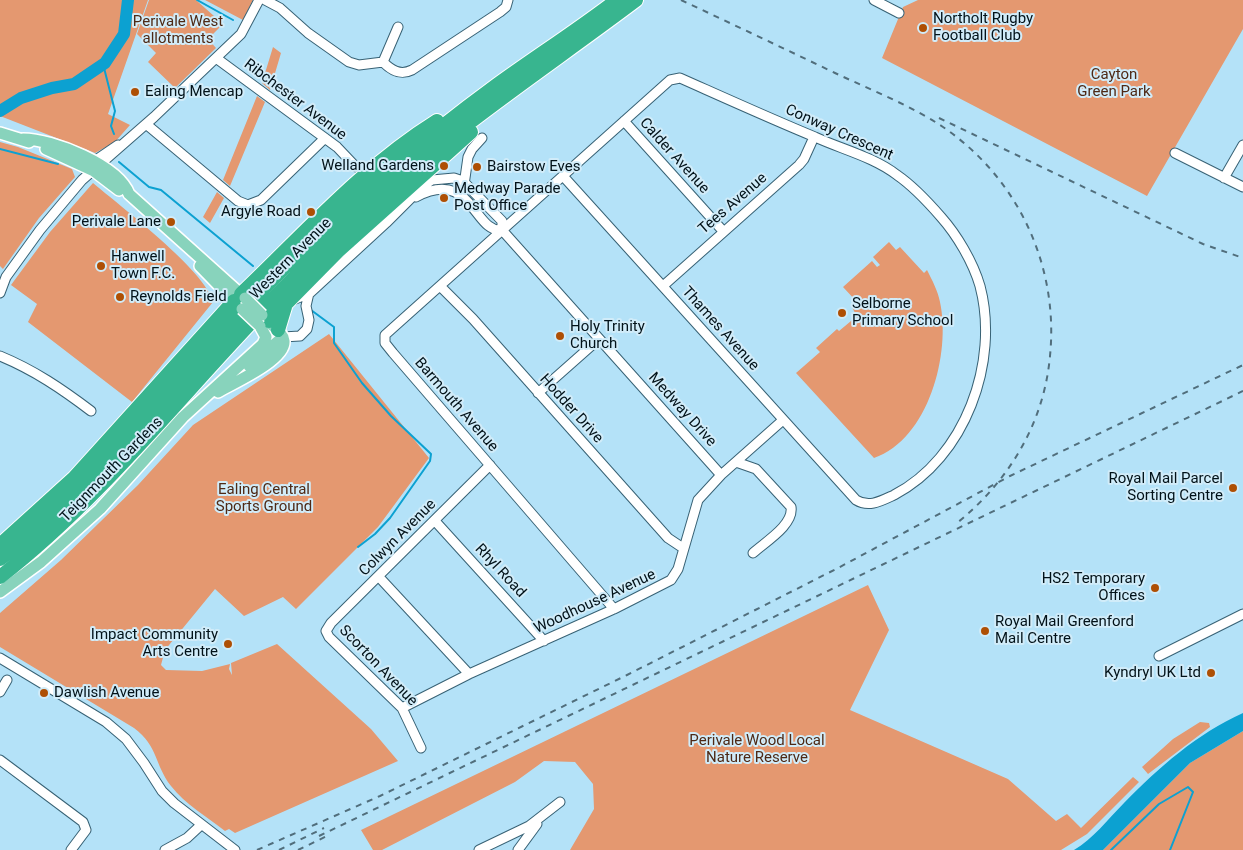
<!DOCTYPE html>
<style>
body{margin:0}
canvas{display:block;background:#b4e2f8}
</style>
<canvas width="1243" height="850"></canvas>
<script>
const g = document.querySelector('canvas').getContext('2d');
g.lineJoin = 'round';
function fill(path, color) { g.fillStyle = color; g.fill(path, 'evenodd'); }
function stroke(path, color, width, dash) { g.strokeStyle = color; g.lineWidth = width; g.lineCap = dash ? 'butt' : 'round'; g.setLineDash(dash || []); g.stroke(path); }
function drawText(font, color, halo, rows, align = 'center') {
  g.font = font + ' Roboto,sans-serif'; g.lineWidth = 4; g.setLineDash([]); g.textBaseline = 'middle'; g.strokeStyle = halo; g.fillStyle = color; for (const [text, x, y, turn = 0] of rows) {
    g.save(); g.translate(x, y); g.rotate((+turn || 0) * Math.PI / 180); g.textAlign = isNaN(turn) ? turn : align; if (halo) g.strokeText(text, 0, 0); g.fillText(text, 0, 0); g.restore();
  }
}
const green = new Path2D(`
 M0 0H148L108 114 130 125 115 142 95 153 0 116Z
 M149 0H196L223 24 208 39 216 48 175 88 148 62 156 53 137 34Z
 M205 0H253L243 20Z
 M918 0H1243V29L1147 196 882 58 903 7Z
 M273 47 281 53 270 90 262 83Z
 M257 96 265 102 230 186 223 180Z
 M0 142 18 147 72 169 75 177 39 218 3 269 0 266Z
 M93 183C120 206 206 271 213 302L132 402 28 322 37 304 11 285 50 232Z
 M217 192 224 198 210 223 203 217Z
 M889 242 896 250 900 247 924 273 927 270C932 280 938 291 940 302 951 353 929 439 874 458L796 373 820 352 816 348 837 329 839 331 857 316 851 306 856 301 843 287 872 261 877 267 880 265 873 257Z
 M329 334 429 458 378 527 296 609 283 597 244 616 215 589 165 650 161 665 166 670 202 671 230 664 229 669 232 675 231 663 277 644 371 729 398 761 235 833 229 829 225 831C207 817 185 804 171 786 154 764 159 747 134 728L0 647V613L61 560 138 485 193 425Z
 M868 585 889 630 850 710 1008 779 1056 821 1067 814 1081 828 1133 777 1139 782 1087 834 1061 850H570L594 809 593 784 575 762 544 761 515 782 382 850H373L361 830Z
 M1200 722 1209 723 1210 727 1148 774 1142 767 1173 739Z
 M1243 731V850H1103L1190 763Z`);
const water = new Path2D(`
 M1243 713V731L1190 763 1103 850H1074C1093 839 1108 819 1124 803 1158 768 1198 733 1243 713Z`);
const stream = new Path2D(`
 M197 0 233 20
 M103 64 115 111 111 126 114 134
 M0 149 58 164
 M119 162 149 187 161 190 253 266
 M311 310 334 327V343L362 383 391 416 431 454 430 461 390 518 375 534 358 547
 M1111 850 1159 804 1188 787 1193 792 1170 850`);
const river = new Path2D(`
 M0 111 21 98 52 88 74 84 105 63 124 34 128 0`);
const minor = new Path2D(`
 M265 0 280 8 308 33 349 62 359 65 383 62C391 70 400 76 412 70L500 12 506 7 508 0
 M874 0 899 13
 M216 58 337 147 356 167
 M383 62 398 27
 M624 121 723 231
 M146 124 238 201 248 205 261 200 325 138
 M1175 153 1243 187
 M90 164 118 145
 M563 176 856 500C869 508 881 501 894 495 965 458 1000 362 980 286 973 262 957 235 941 217 928 202 913 186 897 175 874 157 841 149 815 137 769 118 725 98 680 78L670 80 385 335V343L393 353 614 609
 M1224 178 1243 145
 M464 185 468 157 472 149 482 138
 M416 197C472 167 474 234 502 230
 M502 230 721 475
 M440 286 473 319 668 538 683 548
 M663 286 799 165 804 159 814 137
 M0 293 6 277 40 230 82 180 154 117 241 34 259 0
 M293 300 310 293 386 223 423 186 432 180 454 178 463 181 502 221V230
 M283 337 300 336 307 329 309 320 306 306 309 293
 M0 356C34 370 62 389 91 411
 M538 393 599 339
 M736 462 756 469 791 507C794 525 765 542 753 553
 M435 521 544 641
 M379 577 469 674
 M1159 656 1243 614
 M0 658 106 722 126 739 144 763 162 791 174 803 235 850
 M0 692 7 680
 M402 708 469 674 614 609 671 580 678 569 698 500 721 475 783 420
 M421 748 402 708 329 637 326 631 331 623 490 465
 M0 760 83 822 86 830 71 850
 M165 850 187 838 201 825
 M479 850 529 826 560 802
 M518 850 537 824`);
const major = new Path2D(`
 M0 133 29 142
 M23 139C53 139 118 165 129 194L245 298
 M46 149 94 171 119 190
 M200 266 239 306
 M249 366 283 337
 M218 392C233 383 286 360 284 341 283 334 277 329 272 325
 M0 592 41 562 100 509 183 417 263 344 266 337 260 326`);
const highway = new Path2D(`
 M241 294C304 234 363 167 437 121
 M269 321 338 251 471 132
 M278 330 285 307
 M0 545 74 478 234 301
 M0 559C107 479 184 368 278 274 346 205 419 142 497 85 537 56 578 30 617 0
 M0 577C109 492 191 381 288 284 339 232 394 182 452 136 512 89 575 46 636 0`);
const rail = new Path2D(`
 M681 0C732 24 783 48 835 73 871 90 910 105 943 127 1018 178 1059 266 1050 356 1044 423 1009 481 957 523
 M939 118 1203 244 1243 258
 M319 836 1243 391
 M257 850 380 796 627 675 838 568 1010 476 1243 365
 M279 850 324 828
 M298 850 327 836`);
const majorBridge = new Path2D(`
 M245 298 262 315
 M242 309 260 326`);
const markers = [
 [923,28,5,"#ae4f04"],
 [135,92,5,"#ae4f04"],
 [444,166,5,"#ae4f04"],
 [477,167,5,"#ae4f04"],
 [444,198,5,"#ae4f04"],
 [311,212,5,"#ae4f04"],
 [171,222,5,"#ae4f04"],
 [101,266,5,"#ae4f04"],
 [120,297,5,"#ae4f04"],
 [842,313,5,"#ae4f04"],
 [560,336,5,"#ae4f04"],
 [1233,488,5,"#ae4f04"],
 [1155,588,5,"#ae4f04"],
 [985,631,5,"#ae4f04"],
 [228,644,5,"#ae4f04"],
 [1211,673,5,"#ae4f04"],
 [44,693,5,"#ae4f04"]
];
const poiNames = [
 ["Northolt Rugby",933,19],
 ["Football Club",933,36],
 ["Ealing Mencap",145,92],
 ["Welland Gardens",434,166,"right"],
 ["Bairstow Eves",487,167],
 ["Medway Parade",454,189],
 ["Post Office",454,206],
 ["Argyle Road",301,212,"right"],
 ["Perivale Lane",161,222,"right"],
 ["Hanwell",111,257],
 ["Town F.C.",111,274],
 ["Reynolds Field",130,297],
 ["Selborne",852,304],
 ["Primary School",852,321],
 ["Holy Trinity",570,327],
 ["Church",570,344],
 ["Royal Mail Parcel",1223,479,"right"],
 ["Sorting Centre",1223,496,"right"],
 ["HS2 Temporary",1145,579,"right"],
 ["Offices",1145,596,"right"],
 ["Royal Mail Greenford",995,622],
 ["Mail Centre",995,639],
 ["Impact Community",218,635,"right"],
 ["Arts Centre",218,652,"right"],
 ["Kyndryl UK Ltd",1201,673,"right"],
 ["Dawlish Avenue",54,693]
];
const parkNames = [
 ["Perivale West",178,22],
 ["allotments",178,39],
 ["Cayton",1114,75],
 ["Green Park",1114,92],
 ["Ealing Central",264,490],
 ["Sports Ground",264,507],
 ["Perivale Wood Local",757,741],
 ["Nature Reserve",757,758]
];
const streetNames = [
 ["Ribchester Avenue",295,100,37],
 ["Conway Crescent",839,133,24],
 ["Calder Avenue",674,156,48],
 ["Tees Avenue",733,204,-41],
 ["Western Avenue",291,259,-45],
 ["Thames Avenue",720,329,48],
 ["Barmouth Avenue",456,405,49],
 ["Hodder Drive",571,409,48],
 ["Medway Drive",682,410,48],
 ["Teignmouth Gardens",112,470,-46],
 ["Colwyn Avenue",398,538,-45],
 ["Rhyl Road",500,571,47],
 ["Woodhouse Avenue",595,602,-25],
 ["Scorton Avenue",378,666,46]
];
fill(green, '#e49870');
fill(water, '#0ca1d1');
stroke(stream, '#0ca1d1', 2);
stroke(river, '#0ca1d1', 12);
stroke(minor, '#386275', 11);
stroke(major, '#fff', 14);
stroke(highway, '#fff', 16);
stroke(minor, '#fff', 9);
stroke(major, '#88d3bc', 11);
stroke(highway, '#38b58f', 14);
stroke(rail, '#516e7c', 2, [6, 6]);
stroke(majorBridge, '#fff', 14, []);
stroke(majorBridge, '#88d3bc', 11);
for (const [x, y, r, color] of markers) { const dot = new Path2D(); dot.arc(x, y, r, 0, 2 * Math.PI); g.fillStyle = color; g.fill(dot); stroke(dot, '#d1ecf9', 2); }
drawText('15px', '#021219', '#d1ecf9', poiNames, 'left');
drawText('15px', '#4e2915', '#d1ecf9', parkNames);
drawText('15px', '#021219', '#d1ecf9', streetNames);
</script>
